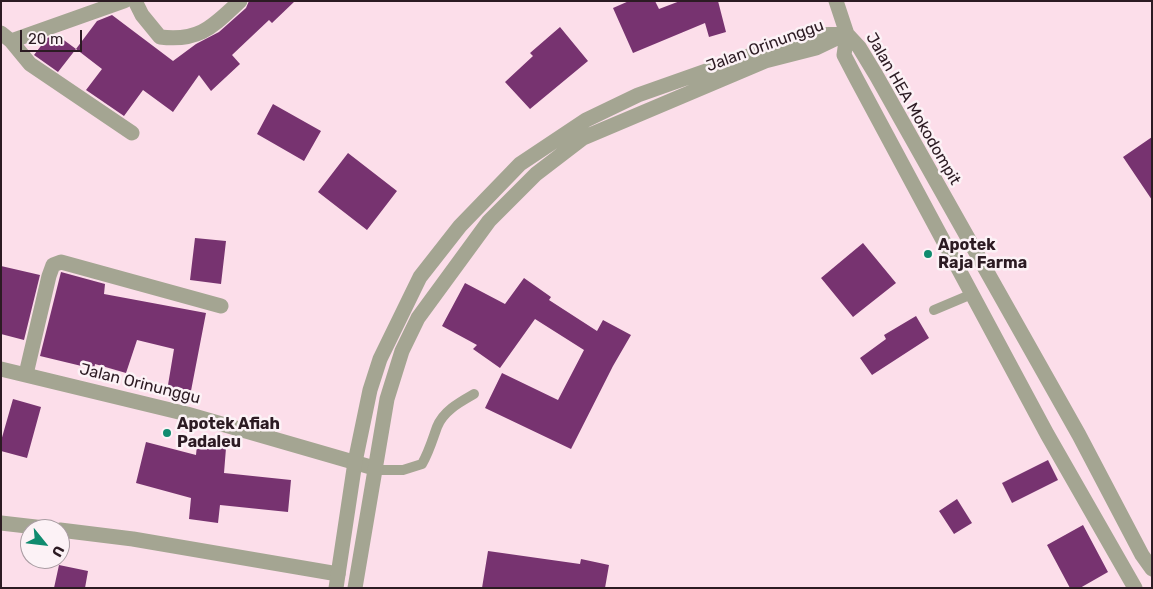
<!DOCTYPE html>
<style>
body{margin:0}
#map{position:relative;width:1153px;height:589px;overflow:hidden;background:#fcdeea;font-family:Rubik,sans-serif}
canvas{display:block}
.frame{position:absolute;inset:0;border:2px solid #2c1b23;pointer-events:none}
.north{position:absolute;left:20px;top:519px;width:50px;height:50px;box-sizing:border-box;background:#fcf2f6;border:1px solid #a99ca2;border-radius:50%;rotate:119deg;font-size:14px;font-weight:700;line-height:20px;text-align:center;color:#2c1b23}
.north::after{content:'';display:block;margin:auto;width:18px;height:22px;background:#108b6f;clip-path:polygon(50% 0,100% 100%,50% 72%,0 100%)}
.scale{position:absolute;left:20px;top:30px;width:62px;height:22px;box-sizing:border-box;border:2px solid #2c1b23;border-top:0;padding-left:6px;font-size:15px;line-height:18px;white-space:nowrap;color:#2c1b23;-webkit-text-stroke:4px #fcf2f6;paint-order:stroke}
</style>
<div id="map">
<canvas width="1153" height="589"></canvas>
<div class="frame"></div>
<div class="north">U</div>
<div class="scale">20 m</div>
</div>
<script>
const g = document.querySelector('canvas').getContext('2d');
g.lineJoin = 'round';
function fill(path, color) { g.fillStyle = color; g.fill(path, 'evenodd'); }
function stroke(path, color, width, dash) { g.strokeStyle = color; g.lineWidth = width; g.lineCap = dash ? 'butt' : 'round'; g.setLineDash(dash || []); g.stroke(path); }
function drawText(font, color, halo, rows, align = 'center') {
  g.font = font + ' Rubik,sans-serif'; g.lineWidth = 5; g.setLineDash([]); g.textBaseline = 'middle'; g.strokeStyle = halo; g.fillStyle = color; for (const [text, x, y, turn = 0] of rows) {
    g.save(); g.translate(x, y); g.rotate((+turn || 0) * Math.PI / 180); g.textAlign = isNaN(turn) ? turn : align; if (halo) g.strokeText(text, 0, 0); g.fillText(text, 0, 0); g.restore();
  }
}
const building = new Path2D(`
 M249 1H295L272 23 269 20 232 55 240 64 211 91 199 75 173 112 143 90 124 116 86 90 102 69 76 49 97 21 112 15 173 61 196 44 219 32 246 8Z
 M629 1H655L659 9 680 1H718L726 32 709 37 705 23 633 53 613 8Z
 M560 27 588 61 530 109 505 82 533 56 530 53Z
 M57 35 76 49 58 72 34 55 47 38Z
 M273 104 321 131 304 161 257 134Z
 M1152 137V200L1123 157Z
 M348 153 397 191 367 230 318 192Z
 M195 238 226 241 221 284 190 280Z
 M863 243 896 283 853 317 821 278Z
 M1 266 40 275 24 340 1 334Z
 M61 272 105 284 104 294 206 313 190 396 167 391 174 349 137 340 126 373 95 364 94 369 40 356Z
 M524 278 551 297 549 300 597 331 603 320 631 335 613 366 571 449 485 408 502 373 558 400 584 350 535 319 500 368 473 349 477 345 442 326 465 283 505 304Z
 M916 316 929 338 872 375 860 358 886 339 884 335Z
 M13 399 41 407 27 458 1 451V441Z
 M146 442 196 455 197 445 226 448 224 473 291 480 288 512 220 505 218 523 189 519 191 498 136 483Z
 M1048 460 1058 480 1012 503 1002 483Z
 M957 499 972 523 954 534 939 511Z
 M1083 525 1108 572 1080 588H1070L1047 545Z
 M488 551 580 564 581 559 609 565 605 588H482Z
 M59 565 88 571 85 588H54Z`);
const service = new Path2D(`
 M934 310 972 294
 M374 470H403L422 464C429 452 432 441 437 427 443 411 460 402 474 394`);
const minor = new Path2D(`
 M135 1 142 15 160 37C200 42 213 26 240 1
 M1 33 11 41 124 1
 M11 41 30 64 132 133
 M1 369 187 414 374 468
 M26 374 49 276 53 265 61 262 221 306
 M1 523 53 529
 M60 530 133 539 338 574`);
const tertiary = new Path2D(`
 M836 1 847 34 859 47 876 75 1079 435 1142 555 1152 569
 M847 34 844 55 856 78 1047 434 1135 588
 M336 588 355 462 370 390 380 359 420 277 460 226 520 164 586 120 638 95 788 42 812 35 847 34
 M355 588 387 399 402 351 418 318 489 221 536 174 583 138 765 61 816 48 839 37`);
const markers = [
 [928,254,5,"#108b6f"],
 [167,433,5,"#108b6f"]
];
const streetNames = [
 ["Jalan Orinunggu",765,46,-20],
 ["Jalan HEA Mokodompit",913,109,60],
 ["Jalan Orinunggu",140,384,14]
];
const poiNames = [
 ["Apotek",938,245],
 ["Raja Farma",938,263],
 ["Apotek Afiah",177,424],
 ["Padaleu",177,442]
];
fill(building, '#773370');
stroke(service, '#a4a592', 10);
stroke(minor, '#a4a592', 15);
stroke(tertiary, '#a4a592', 15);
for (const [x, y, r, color] of markers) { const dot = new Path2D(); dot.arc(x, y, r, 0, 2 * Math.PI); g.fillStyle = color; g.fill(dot); stroke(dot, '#fcf2f6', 2); }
drawText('16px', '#2c1b23', '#fcf2f6', streetNames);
drawText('bold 16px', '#2c1b23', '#fcf2f6', poiNames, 'left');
</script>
